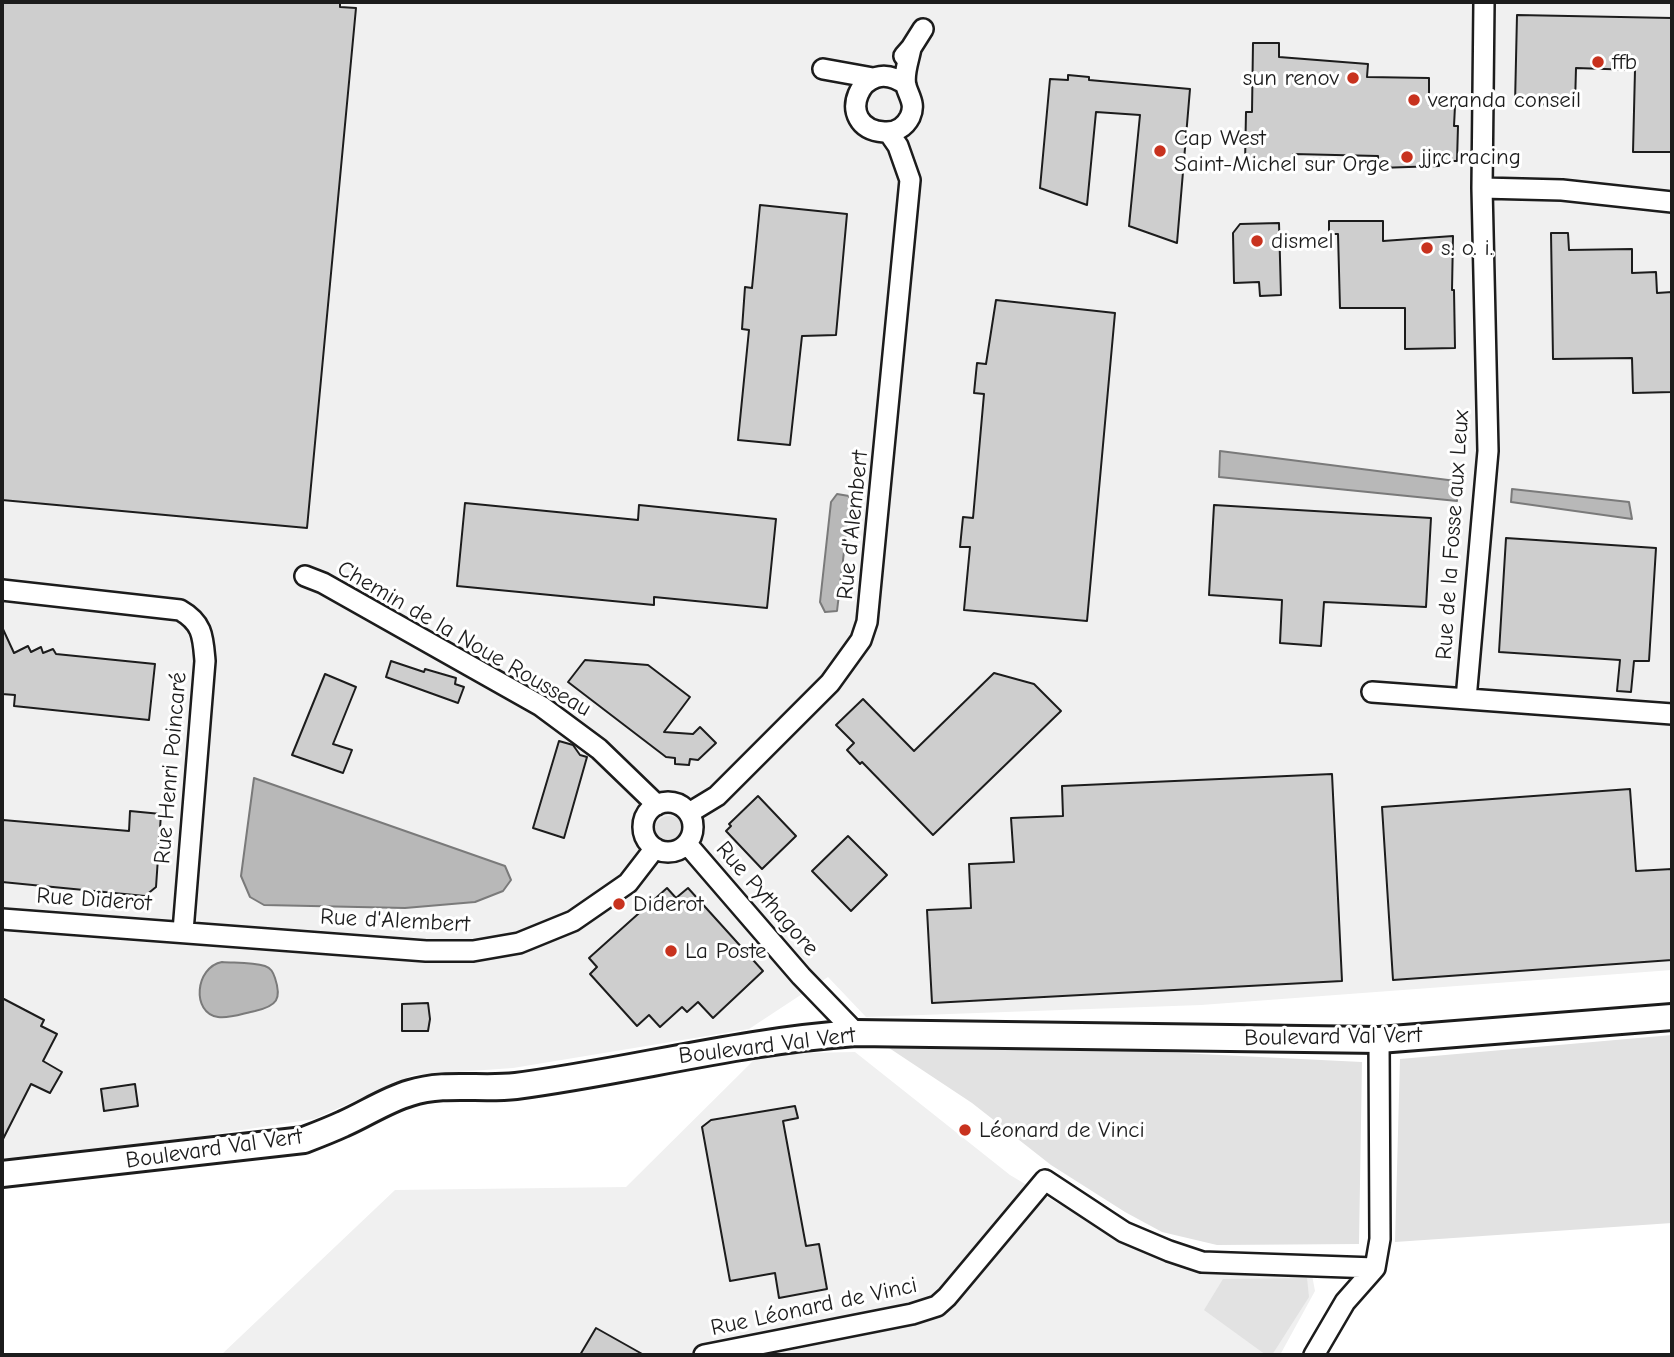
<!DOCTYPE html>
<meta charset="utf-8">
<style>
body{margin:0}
#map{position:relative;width:1674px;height:1357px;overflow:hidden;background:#fff;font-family:"Comic Neue",sans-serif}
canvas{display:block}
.frame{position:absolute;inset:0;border:4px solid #1c1c1c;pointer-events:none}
</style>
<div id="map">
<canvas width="1674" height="1357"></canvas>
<div class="frame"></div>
</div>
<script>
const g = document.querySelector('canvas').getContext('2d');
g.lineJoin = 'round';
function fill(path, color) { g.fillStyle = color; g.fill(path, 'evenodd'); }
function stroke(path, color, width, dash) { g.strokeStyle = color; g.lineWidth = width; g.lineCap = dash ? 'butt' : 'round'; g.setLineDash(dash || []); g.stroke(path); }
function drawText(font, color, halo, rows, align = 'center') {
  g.font = font + ' "Comic Neue",sans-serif'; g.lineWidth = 6; g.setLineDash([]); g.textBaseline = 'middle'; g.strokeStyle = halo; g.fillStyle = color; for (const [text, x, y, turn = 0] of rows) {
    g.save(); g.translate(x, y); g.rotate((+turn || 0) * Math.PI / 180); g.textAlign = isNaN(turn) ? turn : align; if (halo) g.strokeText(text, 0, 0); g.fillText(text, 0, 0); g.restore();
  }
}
const built = new Path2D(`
 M2 2H1672V970L1201 1005 866 1017 828 977 749 1029 513 1068 413 1075 314 1119 40 1161 2 1162Z
 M855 1052 1010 1175 1057 1203 1176 1263 1312 1275 1315 1291 1280 1355H221L395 1190 626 1187 760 1054Z`);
const green = new Path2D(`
 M654 831a15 15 0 1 1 30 0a15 15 0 1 1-30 0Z
 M1672 1035V1223L1395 1242 1400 1059Z
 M874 1038 1362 1062 1359 1244 1217 1245 1162 1232 1125 1212 1051 1165 972 1103Z
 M1307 1278 1309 1297 1272 1355H1266L1204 1310 1223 1279Z`);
const water = new Path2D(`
 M1220 451 1456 481 1457 501 1219 477Z
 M1512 489 1629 502 1632 519 1511 502Z
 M837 494 849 496 850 501 837 611 825 612 820 602 831 502Z
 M254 778 505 866 511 880 503 891 475 902 405 908 264 905 250 897 241 876Z
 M222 962C235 963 252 962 265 966 271 968 273 972 275 978 282 999 277 1006 255 1011 244 1013 229 1019 218 1017 191 1013 195 967 222 962Z`);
const building = new Path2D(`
 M2 2H340V7L356 8 307 528 2 500Z
 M1517 15 1672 18V152H1633L1635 70 1576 68 1575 105 1515 104Z
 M1253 43H1279V57L1368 64 1367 77 1429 78V105L1455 106 1454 126H1458L1457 161H1439V166L1378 168V156L1293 154V164H1245L1246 112H1252Z
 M1068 75 1089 77V80L1190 89 1177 243 1129 226 1140 115 1096 112 1087 205 1040 188 1050 79 1068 80Z
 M760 205 847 214 836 335 802 336 790 445 738 440 749 330 742 329 745 287 752 288Z
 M1329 221H1383V241L1453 236 1452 290H1454L1455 348 1405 349V308H1340L1338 234H1329Z
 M1279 223 1281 295 1260 296 1259 282 1234 283 1233 233 1240 224Z
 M1551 233H1568L1569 250 1632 249V273L1656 272 1657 293 1672 292V392L1633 393 1632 358 1553 359Z
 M996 300 1115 313 1087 621 964 610 970 547H960L963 517 973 518 984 394 974 393 977 363 986 364Z
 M465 503 638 520 639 505 776 519 767 608 654 597V605L457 586Z
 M1214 505 1431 518 1426 607 1324 602 1321 646 1280 643 1282 600 1209 595Z
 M1506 538 1656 548 1649 661H1634L1631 692 1617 691 1620 660 1499 652Z
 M2 627 14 653 28 646 31 652 41 647 43 653 53 649 56 654 155 664 149 720 14 706 15 695 2 694Z
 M585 660 648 665 690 697 664 732 693 734 700 727 716 743 698 760 690 759 689 765 675 764V758L666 757 568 682Z
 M391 661 424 672 425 669 456 678 455 684 464 687 458 703 386 677Z
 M994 673 1034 684 1061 711 933 835 862 762 860 764 847 750 854 743 836 725 863 699 914 751Z
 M325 674 356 687 333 744 352 750 343 773 292 755Z
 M559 741 573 745 580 755 587 757 564 838 533 828Z
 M1332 774 1342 981 932 1003 927 910 971 908 969 864 1014 862 1011 818 1063 816 1062 786Z
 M1630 789 1636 871 1672 869V960L1393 980 1382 807Z
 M758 796 796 836 762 869 726 831 731 826 729 824Z
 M130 811 161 814 156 887 145 896 2 882 3 820 129 831Z
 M848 836 887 875 851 911 812 871Z
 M667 888 676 898 688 888 763 971 713 1018 698 1002 687 1012 682 1007 660 1027 649 1015 637 1026 590 974 597 967 589 958Z
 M2 998 44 1020 41 1026 57 1034 43 1061 62 1072 50 1093 31 1084 2 1141Z
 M428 1003 430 1019 428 1031H402V1004Z
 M135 1084 138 1106 104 1111 101 1089Z
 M795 1106 798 1118 783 1121 806 1246 819 1244 827 1289 779 1298 775 1273 730 1281 702 1127 711 1120Z
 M596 1328 644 1355H580Z`);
const minor = new Path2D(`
 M904 56 911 48 923 29
 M823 69 873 78
 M906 85C861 51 831 128 884 132 895 133 905 127 910 117 916 104 909 97 906 86 903 74 909 60 911 48
 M1482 188 1562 190 1672 202
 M305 576 323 583 541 706 599 749 657 805
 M2 590 180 610C203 623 203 637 205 661L183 931
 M1372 692 1672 714
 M1466 699 1488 451 1482 188 1484 2
 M643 827a25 25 0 1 1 50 0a25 25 0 1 1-50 0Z
 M689 813 717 796 830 683 861 640 867 622 910 180 898 146 889 133
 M687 844 801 976 856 1033
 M2 919 426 951H473L519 943 573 921 628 883 655 848
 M1375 1268 1380 1239 1379 1040
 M704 1355 912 1314 937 1306 947 1297 1045 1180 1124 1232 1169 1251 1202 1262 1375 1268
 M1314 1355 1345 1302 1375 1268`);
const tertiary = new Path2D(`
 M2 1174 304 1140C317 1135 330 1130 343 1124 366 1114 386 1100 410 1093 445 1082 480 1090 516 1086 630 1071 739 1041 856 1033L1379 1040 1672 1017`);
const markers = [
 [1598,62,7,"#c8321e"],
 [1353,78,7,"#c8321e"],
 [1414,100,7,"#c8321e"],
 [1160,151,7,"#c8321e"],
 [1407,157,7,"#c8321e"],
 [1257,241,7,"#c8321e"],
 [1427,248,7,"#c8321e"],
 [619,904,7,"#c8321e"],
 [671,951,7,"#c8321e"],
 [965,1130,7,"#c8321e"]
];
const poiNames = [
 ["ffb",1612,62],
 ["sun renov",1339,78,"right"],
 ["veranda conseil",1428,100],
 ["Cap West",1174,138],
 ["Saint-Michel sur Orge",1174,164],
 ["jjrc racing",1421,157],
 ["dismel",1271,241],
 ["s. o. i.",1441,248],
 ["Diderot",633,904],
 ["La Poste",685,951],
 ["Léonard de Vinci",979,1130]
];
const streetNames = [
 ["Rue d'Alembert",853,525,-84],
 ["Rue de la Fosse aux Leux",1453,535,-86],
 ["Chemin de la Noue Rousseau",464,639,30],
 ["Rue Henri Poincaré",171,768,-85],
 ["Rue Pythagore",767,899,49],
 ["Rue Diderot",94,900,4],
 ["Rue d'Alembert",395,921,3],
 ["Boulevard Val Vert",1333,1037,-1],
 ["Boulevard Val Vert",767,1046,-7],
 ["Boulevard Val Vert",214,1149,-8],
 ["Rue Léonard de Vinci",814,1307,-12]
];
fill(built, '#f0f0f0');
fill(green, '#e2e2e2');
fill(water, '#b8b8b8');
stroke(water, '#7a7a7a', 2);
fill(building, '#cecece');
stroke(building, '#1c1c1c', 2);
stroke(minor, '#1c1c1c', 24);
stroke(tertiary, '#1c1c1c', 30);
stroke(minor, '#fff', 19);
stroke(tertiary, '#fff', 24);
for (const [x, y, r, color] of markers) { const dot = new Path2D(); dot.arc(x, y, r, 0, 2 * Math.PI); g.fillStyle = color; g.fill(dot); stroke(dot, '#fff', 2.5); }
drawText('23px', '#1c1c1c', '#fff', poiNames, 'left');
drawText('23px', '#1c1c1c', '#fff', streetNames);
</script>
